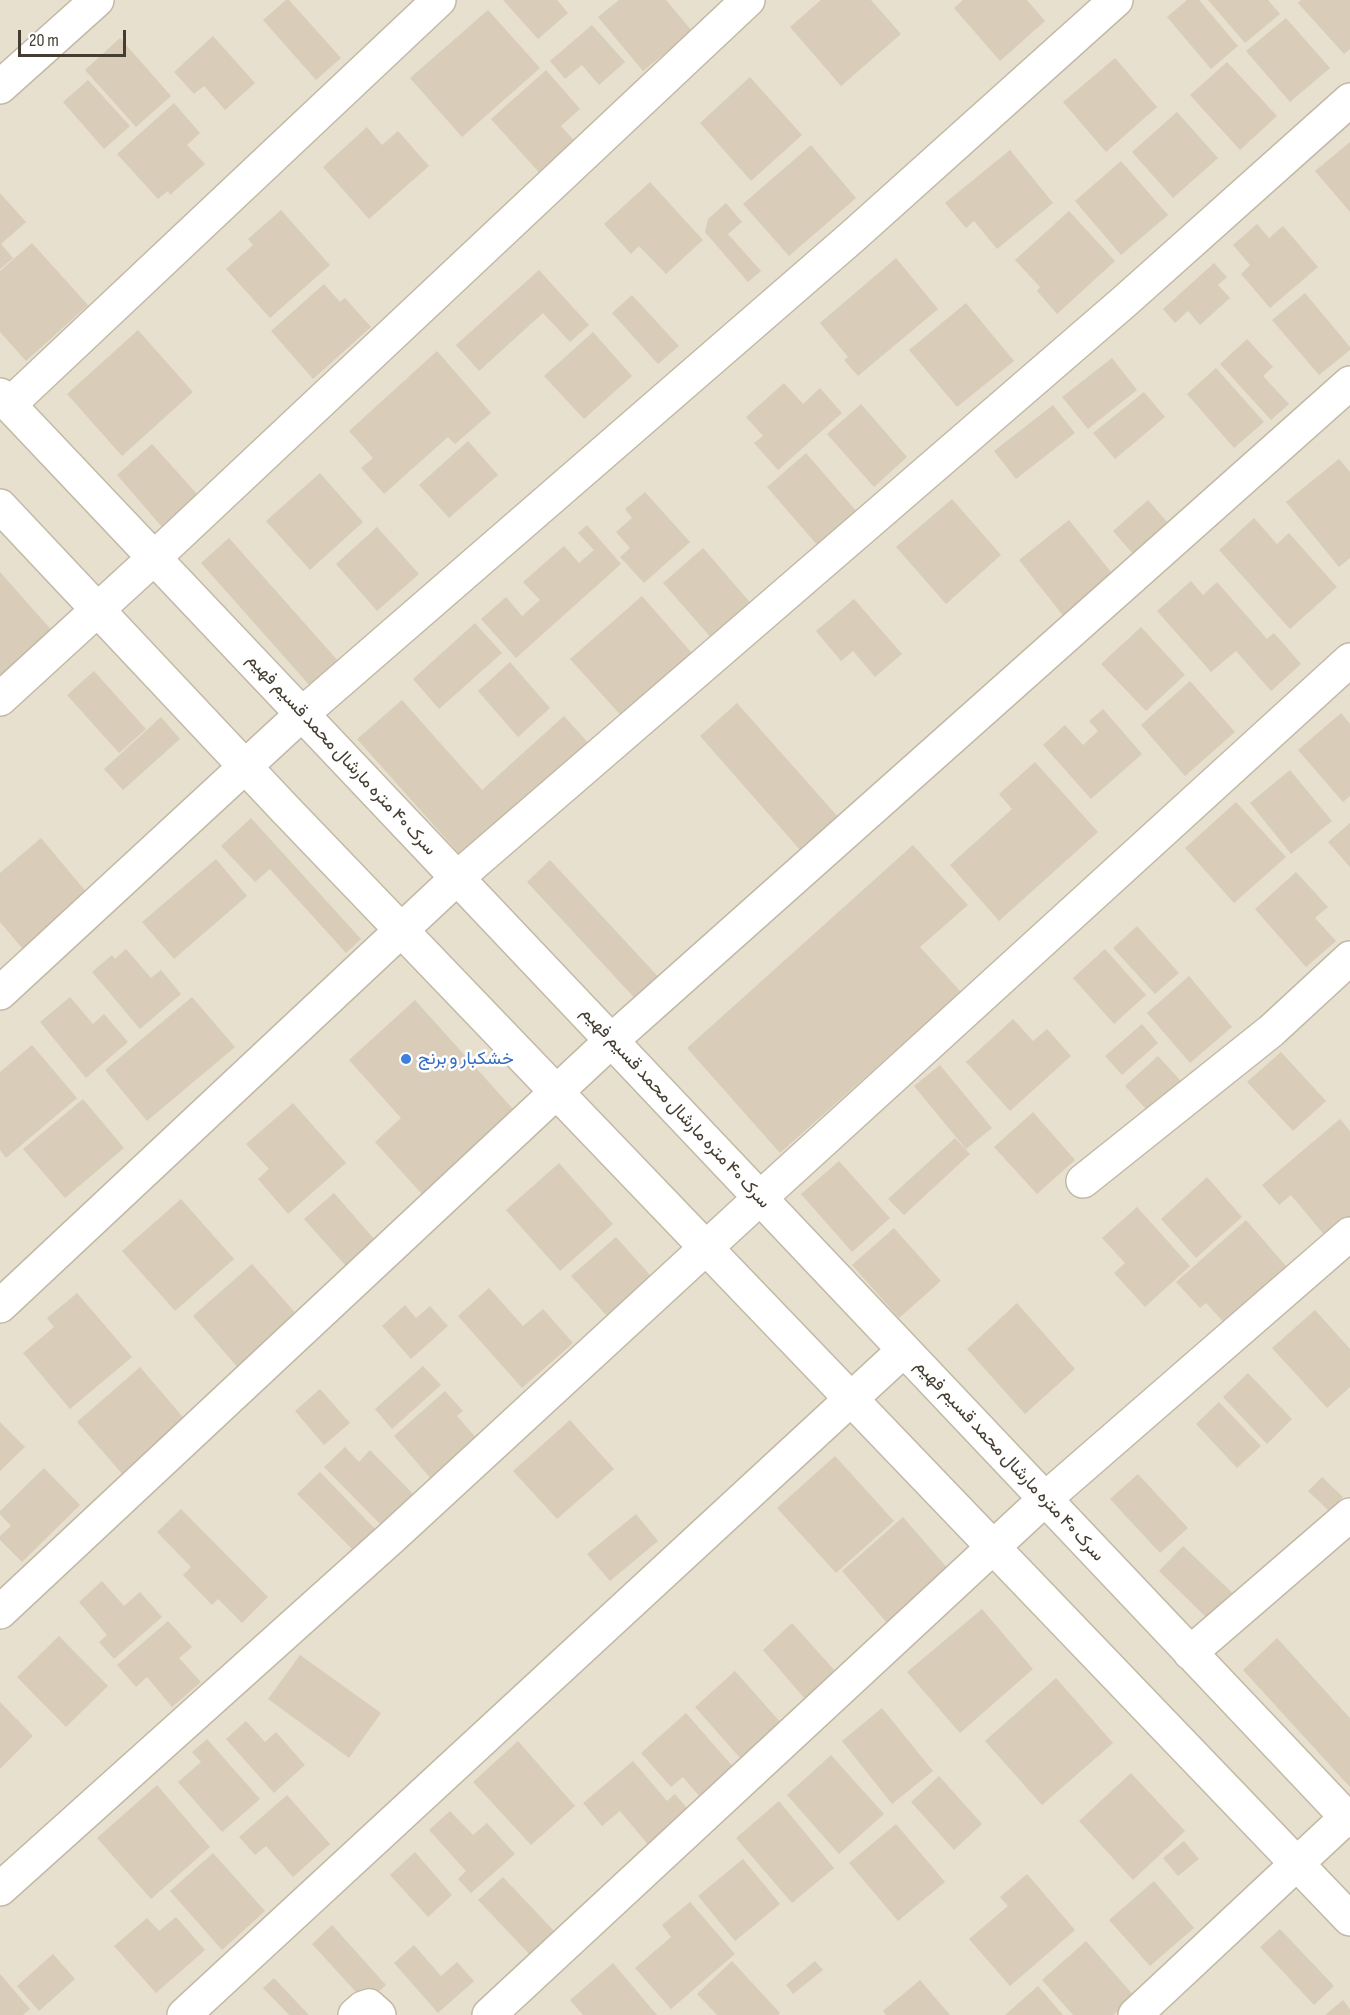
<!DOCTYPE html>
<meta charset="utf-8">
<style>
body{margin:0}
#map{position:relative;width:1350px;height:2015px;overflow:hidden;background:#f3eee1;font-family:"Sofia Sans Condensed",sans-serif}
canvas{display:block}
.scale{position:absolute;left:18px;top:30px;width:108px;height:27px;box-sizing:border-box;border:3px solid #453d32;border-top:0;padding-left:8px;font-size:18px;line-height:21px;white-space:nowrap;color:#453d32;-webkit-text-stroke:4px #fff;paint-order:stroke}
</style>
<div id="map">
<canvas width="1350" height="2015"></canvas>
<div class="scale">20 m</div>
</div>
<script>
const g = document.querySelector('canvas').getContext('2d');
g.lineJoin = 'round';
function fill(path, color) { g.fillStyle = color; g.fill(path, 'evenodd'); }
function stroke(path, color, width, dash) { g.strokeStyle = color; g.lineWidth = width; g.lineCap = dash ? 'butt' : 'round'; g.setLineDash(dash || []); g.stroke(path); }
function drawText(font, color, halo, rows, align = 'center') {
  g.font = font + ' "Sofia Sans Condensed",Vazirmatn,sans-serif'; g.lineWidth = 5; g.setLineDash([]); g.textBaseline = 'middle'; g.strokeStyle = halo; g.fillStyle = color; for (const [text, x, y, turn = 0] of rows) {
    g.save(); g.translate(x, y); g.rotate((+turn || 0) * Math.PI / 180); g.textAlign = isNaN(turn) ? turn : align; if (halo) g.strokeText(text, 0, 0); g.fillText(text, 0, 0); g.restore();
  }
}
const residential = new Path2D(`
 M0 0H1350V2015H0Z`);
const building = new Path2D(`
 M286 0H289L341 58 316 80 263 20Z
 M503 0H557L568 13 538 39Z
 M619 0H666L692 31 643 71 598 17Z
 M821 0H871L901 34 841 86 790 27Z
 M963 0H1027L1045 21 1000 61 954 8Z
 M1187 0H1199L1238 46 1211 69 1167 17Z
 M1208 0H1268L1280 14 1245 43Z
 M1301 0H1350V49L1344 54 1298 3Z
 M488 10 540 68 462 137 410 78Z
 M1286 18 1330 68 1290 102 1246 51Z
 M592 25 625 62 599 85 582 65 565 79 550 61Z
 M213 36 255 83 225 110 204 86 194 94 174 72Z
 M120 38 171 96 136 127 85 70Z
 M1115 58 1157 107 1106 152 1063 102Z
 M1227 62 1277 116 1240 150 1190 95Z
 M546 70 580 109 561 126 579 146 544 178 491 119Z
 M750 77 802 135 751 181 700 123Z
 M88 80 130 126 104 149 63 102Z
 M174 103 200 133 187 145 205 164 170 195 168 191 158 199 117 154Z
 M1177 112 1218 158 1173 198 1132 152Z
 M367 127 382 145 398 131 429 166 369 219 323 167Z
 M1350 142V212L1315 171Z
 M811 145 856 198 789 256 743 204Z
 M1010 150 1053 203 997 249 974 221 966 228 945 203Z
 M1121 161 1168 215 1121 255 1075 201Z
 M650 182 703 240 666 274 639 246 631 254 604 224Z
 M0 193 26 222 1 244 13 258 0 269Z
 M726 203 742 222 728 234 761 271 748 282 705 232 708 219Z
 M281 210 330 265 270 318 226 269 253 245 248 239Z
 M1069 211 1115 261 1057 314 1037 291 1040 287 1015 260Z
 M1257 224 1269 238 1283 226 1318 267 1270 308 1241 274 1250 265 1233 245Z
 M32 243 88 305 26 361 0 332V271Z
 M896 258 938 309 858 376 844 360 848 357 820 323Z
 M1214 263 1227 277 1218 285 1230 298 1200 325 1188 311 1175 323 1163 309Z
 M539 270 589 325 570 342 543 313 479 371 456 345Z
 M324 284 340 302 345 298 371 327 313 379 271 331Z
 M1305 293 1350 347V350L1319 375 1272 320Z
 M632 295 679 346 658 364 612 313Z
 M966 303 1014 361 957 407 909 350Z
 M138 330 193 392 122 456 67 394Z
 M593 332 632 376 584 419 544 376Z
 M1247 339 1273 367 1263 376 1289 404 1271 420 1220 364Z
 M437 351 491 413 455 444 448 437 384 494 361 468 373 458 349 431Z
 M1112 358 1137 390 1088 429 1062 397Z
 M1216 368 1264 422 1234 448 1187 394Z
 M784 383 803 404 820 388 842 413 778 470 754 443 763 436 746 417Z
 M1144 392 1165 417 1115 459 1093 433Z
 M861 404 907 457 874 487 827 434Z
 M1053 405 1075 433 1016 479 994 451Z
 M468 441 498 475 449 518 419 485Z
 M152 444 198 495 162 527 117 475Z
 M806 453 857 512 818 546 767 487Z
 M1339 459 1350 472V558L1339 567 1286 502Z
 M320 473 363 522 310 570 266 521Z
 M645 492 690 542 644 583 620 557 630 548 616 532 632 518 625 509Z
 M952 499 1001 555 946 604 896 547Z
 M1148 500 1168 523 1133 554 1113 531Z
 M1254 518 1277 544 1289 533 1337 587 1290 629 1219 550Z
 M1069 520 1115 577 1065 618 1019 560Z
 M587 525 621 564 516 658 481 619 506 597 522 616 540 600 523 582 564 546 579 563 594 550 578 533Z
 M377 527 419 574 377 611 336 564Z
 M229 538 339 662 311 687 201 563Z
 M703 548 754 607 714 641 663 583Z
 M0 572 55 634 0 683Z
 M1191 581 1203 595 1217 582 1267 639 1274 633 1301 664 1271 691 1236 651 1211 672 1157 611Z
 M642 596 696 658 625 720 570 659Z
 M854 599 902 654 875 677 853 651 841 661 816 631Z
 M475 623 502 653 439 709 413 679Z
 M1141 627 1185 675 1146 711 1101 664Z
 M510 662 550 708 518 737 478 691Z
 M94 671 146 729 119 753 67 695Z
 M1190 681 1235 732 1185 776 1141 725Z
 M402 700 482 790 564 716 590 745 463 858 357 739Z
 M737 703 839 818 801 851 700 736Z
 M1103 709 1142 754 1091 799 1043 745 1065 725 1083 745 1098 731 1089 721Z
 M1341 713 1350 724V796L1343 802 1298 750Z
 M161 717 180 739 123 790 104 769Z
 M1035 762 1098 832 999 921 950 865 1012 809 999 794Z
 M1290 770 1332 821 1291 854 1250 803Z
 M1236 802 1286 857 1234 903 1185 848Z
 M251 818 361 939 346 953 270 869 255 882 221 846Z
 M1350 823V867L1328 842Z
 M41 838 93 900 28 955 0 922V873Z
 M913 845 968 905 920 947 961 992 780 1153 687 1048Z
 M216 859 247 896 174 959 142 922Z
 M550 860 664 983 641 1005 527 882Z
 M1296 872 1328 907 1315 918 1336 941 1306 967 1255 909Z
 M1137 926 1179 973 1155 994 1113 948Z
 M126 949 151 978 161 970 181 994 140 1029 92 972 112 955 115 959Z
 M1105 949 1146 995 1114 1024 1073 978Z
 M1189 976 1232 1027 1190 1063 1147 1013Z
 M70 997 93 1024 104 1014 128 1042 86 1078 40 1022Z
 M192 997 235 1047 147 1121 105 1070Z
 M415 1000 521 1118 429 1202 375 1142 401 1118 349 1060Z
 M1013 1019 1033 1041 1047 1029 1071 1056 1010 1111 966 1062Z
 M1142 1024 1158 1043 1122 1075 1105 1056Z
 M32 1045 77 1098 6 1158 0 1150V1072Z
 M1281 1052 1326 1101 1293 1131 1247 1082Z
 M1158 1056 1189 1090 1155 1119 1125 1086Z
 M940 1065 992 1128 966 1149 914 1086Z
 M83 1099 124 1148 65 1198 23 1149Z
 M293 1103 346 1163 288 1214 258 1179 269 1169 246 1144Z
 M1033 1112 1075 1160 1037 1194 994 1147Z
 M1340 1119 1350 1131V1217L1326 1237 1291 1195 1279 1205 1262 1185Z
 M955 1138 970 1154 904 1215 888 1199Z
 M839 1161 890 1218 852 1252 801 1194Z
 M559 1163 613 1224 560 1271 506 1210Z
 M1207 1177 1242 1217 1196 1258 1161 1219Z
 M334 1193 375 1240 346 1266 304 1219Z
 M181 1199 234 1259 175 1311 122 1251Z
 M1137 1207 1190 1266 1145 1307 1114 1273 1125 1263 1102 1238Z
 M1246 1220 1292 1273 1230 1329 1206 1303 1200 1308 1176 1282Z
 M894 1228 941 1281 899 1318 852 1265Z
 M616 1237 651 1276 607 1316 571 1276Z
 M252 1264 300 1318 240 1370 193 1316Z
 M489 1288 523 1326 543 1309 573 1343 522 1388 458 1316Z
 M77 1293 132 1357 70 1409 23 1353 54 1327 47 1318Z
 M1017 1303 1075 1369 1025 1414 967 1349Z
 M405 1305 416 1318 430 1306 448 1326 411 1359 382 1326Z
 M1315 1310 1350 1349V1387L1327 1408 1272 1348Z
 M423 1366 441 1385 392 1429 375 1409Z
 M140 1367 193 1429 130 1483 77 1422Z
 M1248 1373 1292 1419 1267 1444 1223 1397Z
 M320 1389 350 1423 324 1445 295 1411Z
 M445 1391 463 1411 457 1416 485 1448 439 1488 394 1436Z
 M1219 1402 1261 1446 1237 1468 1196 1424Z
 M570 1420 614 1469 557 1519 513 1471Z
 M0 1422 25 1447 0 1471Z
 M345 1447 359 1462 370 1450 415 1496 384 1528 324 1467Z
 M835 1456 894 1521 836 1573 777 1508Z
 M44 1468 80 1505 22 1562 0 1540V1536L11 1526 0 1514V1511Z
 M320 1472 375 1529 353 1550 297 1494Z
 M1138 1474 1188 1528 1160 1553 1110 1499Z
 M1322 1477 1343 1497 1329 1511 1308 1491Z
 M181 1509 268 1597 242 1623 218 1599 212 1605 183 1575 191 1567 157 1532Z
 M636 1514 658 1541 610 1581 587 1554Z
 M903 1517 956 1578 895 1632 842 1571Z
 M1183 1546 1242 1602 1217 1628 1159 1571Z
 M102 1581 124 1606 140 1592 162 1617 114 1659 99 1642 107 1635 79 1602Z
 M982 1609 1033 1669 960 1733 907 1672Z
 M168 1621 192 1647 179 1658 201 1682 172 1707 147 1677 136 1687 117 1665Z
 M792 1623 836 1672 805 1699 763 1650Z
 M59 1636 108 1686 66 1727 17 1677Z
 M1277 1638 1350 1718V1787L1243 1670Z
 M300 1655 381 1713 349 1758 268 1699Z
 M735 1671 781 1723 741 1759 695 1707Z
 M1056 1678 1113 1743 1042 1805 985 1741Z
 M0 1702 33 1736 0 1769Z
 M882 1708 933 1771 892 1804 842 1741Z
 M686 1713 734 1768 701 1798 683 1777 671 1787 641 1753Z
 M246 1721 265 1742 276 1732 305 1765 274 1793 226 1739Z
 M207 1739 260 1799 222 1832 178 1782 201 1762 192 1752Z
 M518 1741 575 1806 531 1845 473 1782Z
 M831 1755 884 1814 839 1854 787 1795Z
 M633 1761 667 1801 675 1794 691 1813 651 1848 620 1811 602 1826 583 1803Z
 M1131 1773 1185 1831 1133 1880 1079 1821Z
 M939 1776 982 1824 954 1850 911 1802Z
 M157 1785 210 1847 151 1899 97 1838Z
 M287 1795 330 1844 293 1877 266 1846 255 1855 239 1837Z
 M779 1801 834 1868 792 1903 736 1838Z
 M450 1811 473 1835 487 1823 515 1854 471 1893 458 1879 466 1871 429 1830Z
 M896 1824 945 1882 898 1921 849 1863Z
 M1184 1841 1199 1859 1178 1876 1163 1858Z
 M415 1852 452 1895 428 1917 390 1875Z
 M213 1853 265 1911 222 1950 170 1891Z
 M743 1859 780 1904 735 1941 698 1896Z
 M1027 1874 1075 1930 1010 1986 969 1939 1008 1906 1000 1897Z
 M503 1877 555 1932 531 1956 478 1900Z
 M1154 1881 1194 1928 1150 1966 1109 1920Z
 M690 1902 735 1954 671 2009 635 1968 671 1937 662 1925Z
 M176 1917 205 1950 156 1993 114 1946 147 1918 159 1931Z
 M332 1925 386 1985 366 2003 312 1944Z
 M1280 1929 1334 1986 1314 2005 1260 1947Z
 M1086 1941 1135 1997 1113 2015H1073L1042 1980Z
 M414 1945 441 1976 457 1962 474 1981 438 2013 394 1963Z
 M53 1954 75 1979 39 2011 17 1986Z
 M732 1961 780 2013 778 2015H717L697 1994Z
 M815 1961 823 1970 793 1994 786 1985Z
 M613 1963 657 2015H583L570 2000Z
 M0 1974 30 2009 23 2015H0Z
 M274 1978 309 2015H289L263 1988Z
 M920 1980 950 2015H886L883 2011Z
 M1038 1986 1063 2015H1005Z
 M1343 2000 1350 2009V2015H1325Z`);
const minor = new Path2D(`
 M0 87 97 0
 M0 395 1350 1821
 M9 405 439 0
 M0 506 285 809 1350 1919
 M0 699 154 558 748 0
 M0 993 302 714 852 237 1116 0
 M1083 1181 1271 1031 1350 958
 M0 1306 457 878 1125 301 1350 100
 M0 1612 611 1041 1350 383
 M1190 1653 1350 1515
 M0 1889 391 1538 760 1198 1350 660
 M184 2015 904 1350
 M355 2015 363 2008 369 2006 379 2015
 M489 2015 1045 1499 1350 1234
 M1135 2015 1350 1814`);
const markers = [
 [406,1059,6,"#3f7fe0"]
];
const streetNames = [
 ["سرک ۴۰ متره مارشال محمد قسیم فهیم",341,755,47],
 ["سرک ۴۰ متره مارشال محمد قسیم فهیم",675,1108,47],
 ["سرک ۴۰ متره مارشال محمد قسیم فهیم",1009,1461,47]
];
const shopNames = [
 ["خشکبار و برنج",418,1059]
];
fill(residential, '#e8e0cf');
fill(building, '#d9ccb9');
stroke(minor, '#c2b9a6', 36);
stroke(minor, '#fff', 33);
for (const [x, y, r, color] of markers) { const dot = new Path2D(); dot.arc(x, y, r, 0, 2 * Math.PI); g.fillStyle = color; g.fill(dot); stroke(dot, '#fff', 2); }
drawText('18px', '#453d32', '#fff', streetNames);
drawText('18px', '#366cbe', '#fff', shopNames, 'left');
</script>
